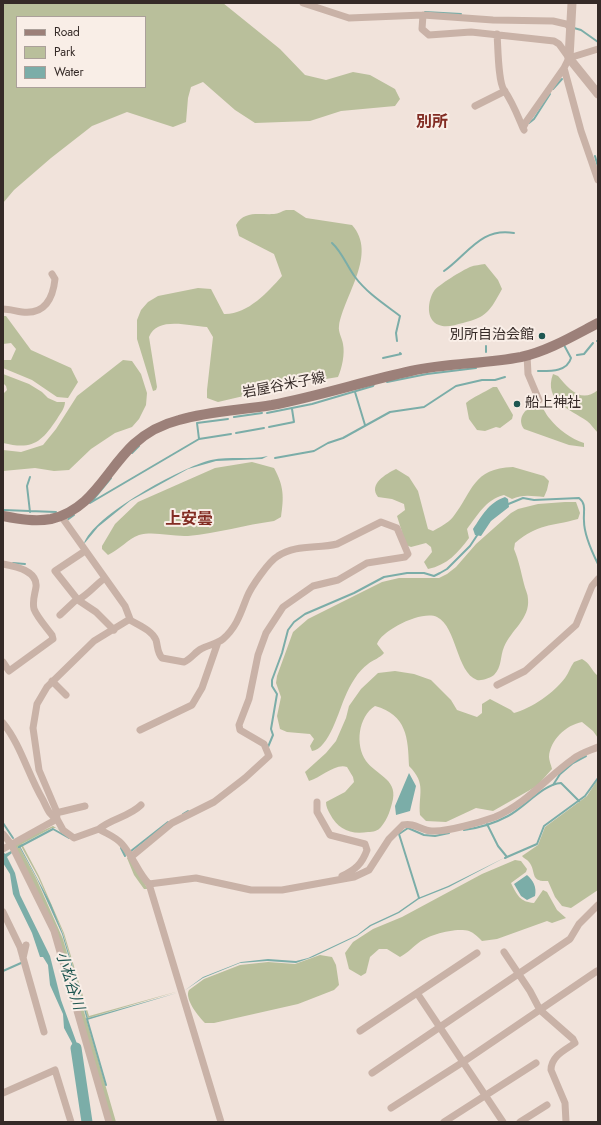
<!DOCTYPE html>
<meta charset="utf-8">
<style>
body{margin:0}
#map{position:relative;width:601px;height:1125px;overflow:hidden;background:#f1e3db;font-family:Jost,sans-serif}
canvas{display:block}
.frame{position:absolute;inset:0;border:4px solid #352a27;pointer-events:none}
.legend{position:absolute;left:16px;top:16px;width:130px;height:72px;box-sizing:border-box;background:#f9eee7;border:1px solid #aba09a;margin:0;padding:5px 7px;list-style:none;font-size:12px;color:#352a27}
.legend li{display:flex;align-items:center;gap:8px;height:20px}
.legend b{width:20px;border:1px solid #aba09a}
</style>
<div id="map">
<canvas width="601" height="1125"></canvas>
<div class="frame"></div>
<ul class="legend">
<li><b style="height:5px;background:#9c8079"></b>Road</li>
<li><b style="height:11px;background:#b9bf9b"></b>Park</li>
<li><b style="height:11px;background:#7bada8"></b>Water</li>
</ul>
</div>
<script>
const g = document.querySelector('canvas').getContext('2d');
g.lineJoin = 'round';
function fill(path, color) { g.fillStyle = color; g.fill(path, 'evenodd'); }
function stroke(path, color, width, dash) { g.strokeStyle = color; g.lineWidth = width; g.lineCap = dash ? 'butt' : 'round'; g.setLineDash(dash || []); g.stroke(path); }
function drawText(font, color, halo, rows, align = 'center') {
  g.font = font + ' Jost,"Noto Sans JP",sans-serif'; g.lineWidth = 4; g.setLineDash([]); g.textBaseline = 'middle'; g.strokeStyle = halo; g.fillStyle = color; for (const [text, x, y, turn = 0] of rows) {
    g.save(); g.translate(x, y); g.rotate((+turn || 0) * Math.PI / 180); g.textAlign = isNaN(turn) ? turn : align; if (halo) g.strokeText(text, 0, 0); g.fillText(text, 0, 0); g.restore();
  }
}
const green = new Path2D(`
 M3 3H223L280 49 305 75 326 80 353 72 370 75 395 89 400 99 395 106 341 111 310 121 255 123 235 110 203 82 191 87 188 98 186 122 173 127 127 112 92 126 51 158 14 190 3 203ZM17 17H145V87H17Z
 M286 210H294L306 218 352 225C378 254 344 295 339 326 338 332 342 338 343 344 345 354 342 368 338 377L295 384 218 402 207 398V390L213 337 207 327C189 326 157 316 149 337L157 387 156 390 153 391 137 339V320L141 310 148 302 158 296 198 288 211 289 224 314C247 315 268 292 282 276L274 254 239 236 236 225C244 210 260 215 274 214 278 214 282 211 286 210Z
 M485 264 498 280 502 289C490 311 487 317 463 323 455 325 446 328 439 325 425 320 428 300 434 291 438 285 463 270 470 267 475 265 480 265 485 264Z
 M3 316H6L31 350 71 368 78 382 68 398 57 397 32 380 3 368V360H11L16 349 11 343 3 344Z
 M123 360 132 361 141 374 147 393 146 405 139 419 132 427 115 433 91 449 69 470 54 471 35 468 3 471V450L21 452 43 445 56 429 77 396Z
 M3 374 29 384 42 392 48 398 57 402H65C65 408 60 414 57 419 41 443 32 450 3 443V394L7 390 6 386 3 383Z
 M553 374 558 376C569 389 581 404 598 390V433C594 429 591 424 587 421 570 409 543 401 553 374Z
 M493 387H497L513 415 512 419 500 428 496 427 485 431 477 430 469 419 466 403C474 396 484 393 493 387Z
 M538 404C544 407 545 414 550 419 558 429 571 439 584 443V447L569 445 524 429C516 418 526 407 538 404Z
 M252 462 274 468C284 486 284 497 281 517L274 521C245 525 218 533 188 536 172 537 155 531 139 535 128 539 119 550 108 555L102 549V546L115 524 138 502 215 468Z
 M513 467 544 476 549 481 547 490 544 497C532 496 523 494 512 499L504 495C485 500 478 515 467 529L469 538C458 553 447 565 428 569L424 562 432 552 431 547 426 543 411 547 406 545 397 516 405 510 404 504 392 499 378 497C368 484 386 474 396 469L409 477 418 491 428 529 433 531C440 527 448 523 453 517 474 490 472 469 513 467Z
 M565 502H576L580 513 578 519C550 527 539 523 515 543L514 549C519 561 521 572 524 584 525 589 528 594 528 599 530 619 511 630 504 647 500 656 502 667 494 675 490 678 482 681 477 680 456 672 457 627 437 617 422 610 382 630 377 644L384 653C380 658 373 660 368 664 358 671 350 685 345 697 339 710 329 749 312 751L310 746 314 739 310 734 287 732 280 729 277 716 281 697 276 683 277 676 293 632 308 619 382 582 399 578H439L447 574 456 567 476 544 511 513 518 509 538 504Z
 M582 659C590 663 591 670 598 676V738L593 731 582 722C566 725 550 740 549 757 549 760 551 765 552 769L537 786 493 811 476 808 446 822 426 821 420 815C418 794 427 784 409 766 408 738 407 715 375 706 358 717 355 745 366 761 375 774 397 779 393 799 391 808 388 819 381 827 378 831 373 832 368 832 350 835 338 829 330 814 328 810 326 807 326 802L345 792 354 782 353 777 347 767C335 763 321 778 309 781L305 772 326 753 336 741 346 718 349 706 361 689 378 673 395 671 414 674 431 680 451 700 457 710 477 717 482 713V704L490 699 511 710 514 713C532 708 554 693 565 678 569 673 570 667 574 662Z
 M598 779V890L571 908 562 906 555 897 548 881C529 882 537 872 529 862 527 859 524 859 522 856L538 845 545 827 587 796Z
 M53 826 74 839C81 837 87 833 95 831 107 829 122 845 127 854L126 856C120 844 110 835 97 832L72 839 56 828H52L22 844 39 876 64 933 89 1016 179 991 88 1018 63 933 38 877 21 846 17 848H20L36 878 63 939 116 1122H111L54 929 14 847 15 843Z
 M128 857 148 889H144L134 875 127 858Z
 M515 860 521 861 527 869 526 872 511 883C517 895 520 902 534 903L543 890 547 892 557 910 566 918 552 923 547 921 497 939 482 941C478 937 474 933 469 931 456 927 427 935 417 944 411 949 407 953 400 957L387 949H379L370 957 366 973 361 976 349 969 345 953 353 942 373 929 402 917 482 874Z
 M320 955 332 957 336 965 339 985 334 990 298 1004 214 1023H205C199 1017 184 999 189 990L204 979 240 965 268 962 295 964Z`);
const water = new Path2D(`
 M268 456 262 459 216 461 188 469 130 501 98 527 84 544C92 516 182 467 211 460 230 456 250 460 268 456Z
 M505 497 508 499 509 507 491 521 481 536 475 535 473 529C482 516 488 503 505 497Z
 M409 773 416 786 410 811 396 815 395 806Z
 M20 846 51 904 63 934 88 1018 177 993 87 1020 62 934 37 879 20 848H17Z
 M3 851 5 854 11 851 12 853 7 857 15 873 20 895 50 956 61 1000 80 1052 79 1065 75 1057 72 1043 64 1028 63 1014 50 985 48 965 43 957H40L32 933 13 894 10 874 3 863Z
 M506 857 449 887 419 899 399 913 371 926 357 936 313 957 296 963 267 961 240 963 203 978 184 991 203 977 241 962 268 959 296 961 308 958 357 935 370 925 398 912 418 898 448 886Z
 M527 875C533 880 537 887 535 896L527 900 521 896 514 884Z`);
const stream = new Path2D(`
 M425 12 461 14
 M574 28 581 30 598 42
 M553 89 562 79
 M529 123 534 119 550 94
 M595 156 598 167
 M332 243C342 252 347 266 355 277 367 293 384 304 400 316L396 333 397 341
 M444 271C468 254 481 227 514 233
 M597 341H598
 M486 346V352
 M577 355 584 354 593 343
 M383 358 401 354 400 353
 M538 371C550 371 567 372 571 358L564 345
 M387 382 427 374 476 368
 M355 392 365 425
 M267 413 312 404 373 386 374 384
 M234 417 262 413
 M269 427 294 422 292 409
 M236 433 264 428
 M199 439 197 423 228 419
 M132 453 139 446
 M275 458 314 451 328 443 343 438 390 412 424 407 456 386 482 380H495L505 377
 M92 501 111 478
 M90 503 199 439 231 434
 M506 505 523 498 534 500 579 498C587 504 583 513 584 521 584 535 592 552 598 564
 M3 510 56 512
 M30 512 27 486 30 477
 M67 520 74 515
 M13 563 25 564
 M268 747 273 735 271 729 277 694 272 686V680L282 653 288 630 294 622 305 614 354 593 384 577 407 573H424L434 576 440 573 447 569 470 546 478 534
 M559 775 573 763 586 756
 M553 785 562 771
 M183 814 188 811
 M3 823 13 838
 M487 824 498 846 507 857 505 858
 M464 830C478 828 495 823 508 816 524 808 543 784 561 783L579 801
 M19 847 53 829 69 838
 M121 848 125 856
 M131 851 168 822
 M507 857 537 844 544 826 585 796 598 778
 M419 898 399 834 408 828 424 835 435 836 449 833V831
 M3 971 21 963
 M87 1019 106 1085`);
const river = new Path2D(`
 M76 1048 87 1122`);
const minor = new Path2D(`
 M303 3 349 18 423 15 493 20 553 21 566 24 570 27
 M423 15 422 29 429 35 471 32 554 41 559 44 569 58
 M497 34C498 45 498 82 504 90 512 101 517 114 523 128
 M598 49 569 58 564 68 581 131 598 180
 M475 106 505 91
 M524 130 523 128 526 122 564 68
 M3 309C9 309 15 311 22 312 45 315 53 298 55 279L52 274
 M527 355 528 374 539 400
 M61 516 125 606 130 619 94 641 47 687 37 704 33 728 39 770 56 810 57 819 63 830 74 838 99 829C107 834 116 837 122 844 133 856 138 873 149 884L221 1122
 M85 551 55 571 78 600 96 612 114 630
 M3 564C15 566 38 571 36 587 35 594 32 601 34 609 37 617 46 627 52 635L53 639 9 671 3 662
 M78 600C90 593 94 586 105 578
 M60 615 77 599
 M130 620C138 625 152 630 156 640 158 647 157 652 162 658L184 662C191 659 195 652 201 649 208 645 217 644 223 639 237 627 241 612 247 597 251 587 269 561 278 556 296 544 318 549 337 544L381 522 397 528 408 554 405 557 367 563 338 580 313 586 283 607 266 633 258 655 249 699 239 725 240 730 264 744 269 756 245 778 214 802 172 823 131 857
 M52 681 66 695
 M497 685 525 671 576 625 592 586 598 579
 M3 723C21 745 28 775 43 800 47 808 49 815 57 819
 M140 730 192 705 202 688 218 642
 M317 802V812L330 835 365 844 367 850C362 864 355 870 342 876
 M56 813 85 806
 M99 829C112 818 129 817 141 805
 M3 834 11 844 54 931 109 1122
 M3 849 57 819
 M149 884 196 878 251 890H282L354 877 369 870 389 839 403 825C414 822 422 831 432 831 447 832 481 822 495 817 527 803 546 778 573 759 581 753 589 751 598 747
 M3 912 20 947 44 1032
 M504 952 530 991 540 1010 573 1039 575 1043C565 1050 551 1056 551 1070L565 1103 566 1122
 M23 958 26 945
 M417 993 503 1122
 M360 1031 477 953
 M372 1073 570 939 579 924 598 905
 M3 1093 55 1070 71 1122
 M391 1108 463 1062 597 971
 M444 1122 536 1063
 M520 1122 547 1105`);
const tertiary = new Path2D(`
 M572 3 569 58 598 94`);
const secondary = new Path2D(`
 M3 516C19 519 35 522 51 519 92 510 106 470 134 444 146 433 163 424 179 420 209 411 242 410 272 405 319 396 365 381 411 371 447 363 485 364 521 357 548 351 573 336 598 323`);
const markers = [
 [542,336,4,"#1e5651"],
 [517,404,4,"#1e5651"]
];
const poiNames = [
 ["別所自治会館",534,336],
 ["船上神社",525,404,"left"]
];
const streetNames = [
 ["岩屋谷米子線",284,386,-11]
];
const waterNames = [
 ["小松谷川",69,981,72]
];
const quarterNames = [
 ["別所",432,123],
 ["上安曇",189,520]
];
fill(green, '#b9bf9b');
fill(water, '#7bada8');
stroke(stream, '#7bada8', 2);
stroke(river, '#7bada8', 11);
stroke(minor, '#c9b2a7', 7);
stroke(tertiary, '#c9b2a7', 9);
stroke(secondary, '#9c8079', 10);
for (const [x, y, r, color] of markers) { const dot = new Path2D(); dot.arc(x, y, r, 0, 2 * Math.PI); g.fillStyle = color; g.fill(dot); stroke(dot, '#f9eee7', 1.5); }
drawText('14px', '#352a27', '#f9eee7', poiNames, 'right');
drawText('14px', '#352a27', '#f9eee7', streetNames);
drawText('italic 15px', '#1e5651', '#f9eee7', waterNames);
drawText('bold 16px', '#822c23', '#f9eee7', quarterNames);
</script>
